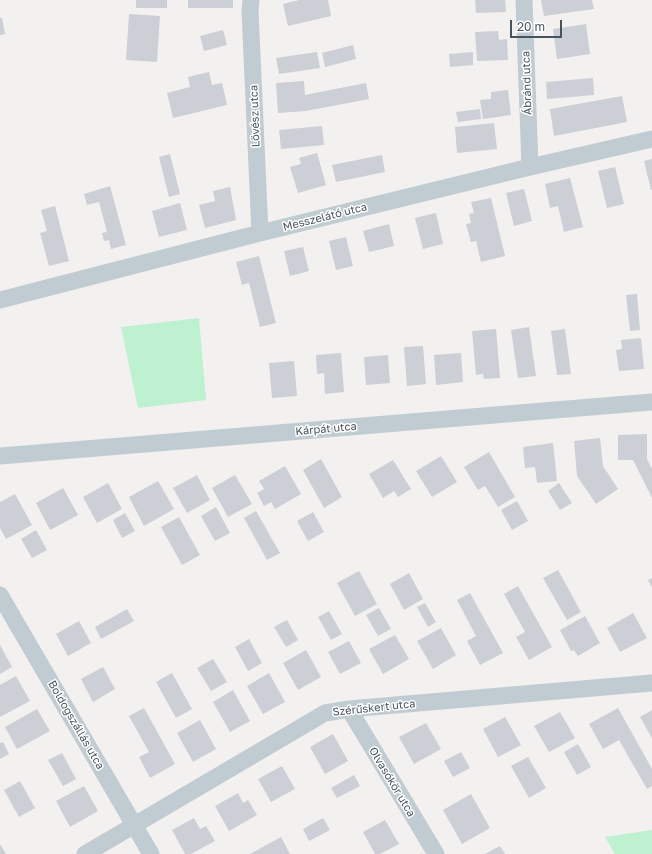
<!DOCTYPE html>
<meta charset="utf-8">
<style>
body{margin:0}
#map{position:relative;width:652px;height:854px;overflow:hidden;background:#f3f0f0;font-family:"Golos Text",sans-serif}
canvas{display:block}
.scale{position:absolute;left:510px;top:20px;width:52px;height:18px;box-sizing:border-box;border:2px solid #47545e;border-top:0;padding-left:5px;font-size:12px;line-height:14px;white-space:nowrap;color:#47545e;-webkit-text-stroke:3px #fff;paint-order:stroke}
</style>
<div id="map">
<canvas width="652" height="854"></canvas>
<div class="scale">20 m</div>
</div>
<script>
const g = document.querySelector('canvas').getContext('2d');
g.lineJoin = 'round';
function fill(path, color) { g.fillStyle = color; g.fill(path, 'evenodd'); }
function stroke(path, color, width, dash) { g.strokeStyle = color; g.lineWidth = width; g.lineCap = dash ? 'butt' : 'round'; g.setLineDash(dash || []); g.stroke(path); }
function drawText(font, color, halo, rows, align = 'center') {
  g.font = font + ' "Golos Text",sans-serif'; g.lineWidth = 3; g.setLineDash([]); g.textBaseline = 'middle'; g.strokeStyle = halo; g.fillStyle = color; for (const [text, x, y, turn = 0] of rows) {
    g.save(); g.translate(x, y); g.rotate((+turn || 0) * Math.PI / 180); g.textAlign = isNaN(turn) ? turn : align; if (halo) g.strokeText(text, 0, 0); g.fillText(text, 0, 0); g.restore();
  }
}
const green = new Path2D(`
 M199 318 206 400 138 408 121 327Z
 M652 830V854H615L605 837Z`);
const building = new Path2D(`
 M136 0H167V8H136Z
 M188 0H233V8H188Z
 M299 0H328L331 16 288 26 283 4Z
 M475 0H505L506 12 476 13Z
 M541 0H592L594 9 544 16Z
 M129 14 160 16 157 62 126 60Z
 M0 18H2L5 34 0 35Z
 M586 24 590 54 557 59 553 29Z
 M223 30 227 45 204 51 200 36Z
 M498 31 499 40 507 39 508 60 477 61 475 32Z
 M353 45 356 59 325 67 322 53Z
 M317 52 320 68 279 74 276 58Z
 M473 52V65L450 67 449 54Z
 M209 72 212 85 222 83 227 105 173 118 167 93 190 87 188 77Z
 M593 78 594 95 547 99 546 82Z
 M304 81 305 95 366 83 369 99 306 111 278 113 276 83Z
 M508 90 511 115 483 119 480 100 491 99V92Z
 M622 96 627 122 554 136 550 109Z
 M480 109 481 119 458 122 456 112Z
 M494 123 497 149 457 153 455 127Z
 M322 126 324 145 281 149 279 130Z
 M317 153 326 185 298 193 290 167 301 164 299 158Z
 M170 154 180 194 169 197 159 157Z
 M382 155 385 172 336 182 332 165Z
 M652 159V190H651L644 161Z
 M615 167 624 204 607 208 598 171Z
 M570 178 583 227 564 232 558 206 550 208 545 184Z
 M110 186 126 245 111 249 109 240 104 241 102 233 107 232 99 202 87 205 84 194Z
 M230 187 236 220 205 228 199 205 215 201 213 191Z
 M524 189 532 221 514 226 506 193Z
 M491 198 505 256 481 262 476 241 471 242 466 224 471 223 469 214 474 213 471 202Z
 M180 203 187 230 159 237 152 211Z
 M55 206 69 261 49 266 40 233 47 231 41 210Z
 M436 213 443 244 423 249 415 218Z
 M389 224 394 246 369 252 363 231Z
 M346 237 353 266 336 270 329 241Z
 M303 247 309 271 290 276 284 251Z
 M259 256 276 323 260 327 249 283 242 285 236 262Z
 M637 294 640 330 630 331 626 295Z
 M529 327 536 376 518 378 511 330Z
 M496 329 500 378 484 379 483 374 476 375 472 331Z
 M565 329 571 374 557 375 551 331Z
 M641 338 644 369 619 371 616 350 622 349 621 340Z
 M423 346 426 384 407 386 404 347Z
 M341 353 344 392 325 394 324 373 317 374 316 355Z
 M461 353 463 382 436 385 434 355Z
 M388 355 390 383 366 385 364 357Z
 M294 361 297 396 272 398 269 363Z
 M647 434V459L652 469V498L633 460H618V435Z
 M600 438 603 466 618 489 596 504 577 476 574 441Z
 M553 443 557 481 537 483 535 467 525 468 523 447Z
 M489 452 515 497 498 507 485 486 478 490 464 467Z
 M441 456 457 482 432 497 416 471Z
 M321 459 342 497 324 508 303 470Z
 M393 460 411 489 398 497 394 491 383 498 369 474Z
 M285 466 301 494 275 509 271 502 264 506 257 493 264 489 259 481Z
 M197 475 210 500 187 513 173 488Z
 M235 475 252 504 228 517 212 488Z
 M158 481 174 509 144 526 129 497Z
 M108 483 122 509 97 523 83 497Z
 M559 483 572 503 560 510 548 491Z
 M63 488 78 515 50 530 36 503Z
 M15 494 32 525 6 539 0 528V502Z
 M517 501 528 521 512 530 501 510Z
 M216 507 230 533 215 541 201 516Z
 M256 511 280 553 267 560 244 518Z
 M313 512 324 532 308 541 297 521Z
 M125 513 135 531 122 538 113 520Z
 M179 517 200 555 182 565 161 527Z
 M36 530 47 550 32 558 21 539Z
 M558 570 581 612 567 620 543 578Z
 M359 571 377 604 355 616 337 583Z
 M409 573 423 599 404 610 390 584Z
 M652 578V587L648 580Z
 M518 586 552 647 529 660 516 637 525 632 504 594Z
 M470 593 503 653 480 665 467 641 476 636 457 600Z
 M425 603 436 622 428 627 417 607Z
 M379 608 391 629 378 636 366 615Z
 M127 609 134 621 101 639 95 627Z
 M329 611 342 634 331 640 318 617Z
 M633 613 647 638 620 652 607 628Z
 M585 616 600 643 578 656 574 650 571 651 560 630Z
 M287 620 298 640 286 647 274 627Z
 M79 621 91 643 68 656 56 634Z
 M441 628 456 655 433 669 417 641Z
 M395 635 409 659 383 674 369 649Z
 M249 639 262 663 248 671 235 647Z
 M349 641 361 663 340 674 328 652Z
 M0 645 12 667 0 674Z
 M306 650 321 677 298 690 283 663Z
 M213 659 227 682 211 691 197 668Z
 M103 667 115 689 93 702 81 679Z
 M172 673 192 709 176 718 156 682Z
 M269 673 285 702 263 714 247 686Z
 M16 676 30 701 0 717V685Z
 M233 690 250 721 230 732 213 702Z
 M144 708 175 764 150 778 139 757 149 752 129 716Z
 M618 708 652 769V786L647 789 619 740 603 749 589 724Z
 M37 709 50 731 17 749 5 727Z
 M652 710V738L640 717Z
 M560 712 575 738 549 752 534 726Z
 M505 717 521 745 498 757 483 729Z
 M200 720 216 749 193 762 177 733Z
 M426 723 441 749 414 764 399 737Z
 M333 734 348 761 325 774 310 747Z
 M3 742 9 754 0 759V743Z
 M578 744 591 767 577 775 564 752Z
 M461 752 470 768 453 777 444 761Z
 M62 753 76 779 63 786 48 760Z
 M528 757 546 788 529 798 511 766Z
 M282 766 295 789 271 802 258 779Z
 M354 775 360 786 337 798 331 788Z
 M20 781 35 808 19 817 4 790Z
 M84 786 98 811 70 827 56 801Z
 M238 793 243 803 248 800 257 815 229 831 215 806Z
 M471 794 490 828 462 844 443 810Z
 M194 818 200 829 206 826 215 841 191 854H185L172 830Z
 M323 818 330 830 309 841 303 829Z
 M385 820 399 844 380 854H375L363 832Z
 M281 837 290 854H250Z
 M0 844 6 854H0Z
 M500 846 505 854H485Z`);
const street = new Path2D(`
 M251 0 250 11 260 233
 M524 0 530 167
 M0 300 260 233 530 167 652 139
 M0 456 652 402
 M0 595 151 854
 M349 709 436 854
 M85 854 325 713 349 709 652 683`);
const streetNames = [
 ["Ábránd utca",527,83,-92],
 ["Lövész utca",255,116,-92],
 ["Messzelátó utca",325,217,-14],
 ["Kárpát utca",326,429,-5],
 ["Szérűskert utca",374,708,-6],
 ["Boldogszállás utca",76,725,60],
 ["Olvasókör utca",392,782,59]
];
fill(green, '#bef1d0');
fill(building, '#cccfd5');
stroke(street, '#c0cbd2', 17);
drawText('11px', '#47545e', '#fff', streetNames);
</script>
